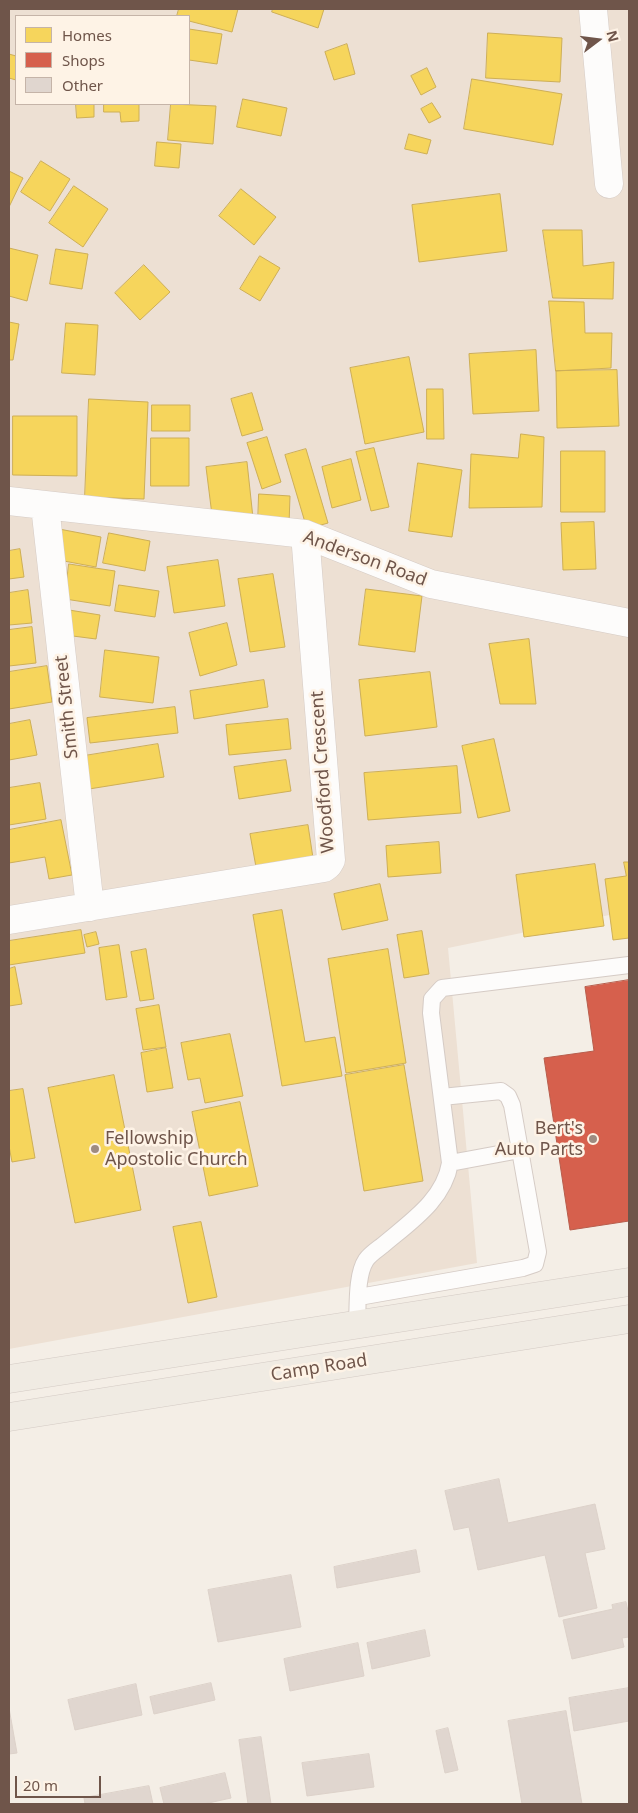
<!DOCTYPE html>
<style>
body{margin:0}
#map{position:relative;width:638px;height:1813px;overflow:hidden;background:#f4eee6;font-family:"Noto Sans",sans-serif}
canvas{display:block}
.frame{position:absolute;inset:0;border:10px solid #6f554a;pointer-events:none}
.legend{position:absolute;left:15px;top:15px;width:175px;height:90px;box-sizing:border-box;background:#fef3e6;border:1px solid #c5b4a8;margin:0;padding:6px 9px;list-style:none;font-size:15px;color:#6f554a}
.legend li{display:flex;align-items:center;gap:10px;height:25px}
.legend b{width:25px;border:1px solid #c5b4a8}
.north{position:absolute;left:573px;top:15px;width:50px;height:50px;-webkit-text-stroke:4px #fef3e6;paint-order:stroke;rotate:75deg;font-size:14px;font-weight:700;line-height:20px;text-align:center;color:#6f554a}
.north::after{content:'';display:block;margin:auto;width:18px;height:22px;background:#6f554a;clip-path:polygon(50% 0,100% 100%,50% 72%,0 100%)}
.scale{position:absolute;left:15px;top:1776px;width:86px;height:22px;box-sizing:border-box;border:2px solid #6f554a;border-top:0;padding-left:6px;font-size:15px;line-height:18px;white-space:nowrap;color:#6f554a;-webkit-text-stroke:4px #fef3e6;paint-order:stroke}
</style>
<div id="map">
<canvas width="638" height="1813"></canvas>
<div class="frame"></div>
<ul class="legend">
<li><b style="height:14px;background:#f6d55c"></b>Homes</li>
<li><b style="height:14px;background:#d6604d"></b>Shops</li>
<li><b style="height:14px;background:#e0d6cf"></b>Other</li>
</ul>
<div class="north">N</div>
<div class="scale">20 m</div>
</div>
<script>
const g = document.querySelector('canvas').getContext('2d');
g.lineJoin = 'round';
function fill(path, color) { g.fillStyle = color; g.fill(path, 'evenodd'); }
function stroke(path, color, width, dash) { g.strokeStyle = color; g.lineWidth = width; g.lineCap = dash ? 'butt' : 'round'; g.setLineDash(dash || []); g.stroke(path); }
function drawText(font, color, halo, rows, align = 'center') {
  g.font = font + ' "Noto Sans",sans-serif'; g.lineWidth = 5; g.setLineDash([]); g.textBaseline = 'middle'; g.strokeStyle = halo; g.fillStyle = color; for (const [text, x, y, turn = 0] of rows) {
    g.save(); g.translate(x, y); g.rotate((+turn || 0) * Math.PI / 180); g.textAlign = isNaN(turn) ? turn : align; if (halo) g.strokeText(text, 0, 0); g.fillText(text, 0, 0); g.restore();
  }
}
const residential = new Path2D(`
 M9 9H629V911L448 948 477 1263 9 1349ZM16 16H189V104H16Z`);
const homes = new Path2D(`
 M179 9H238L232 32 189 21V16H177Z
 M273 9H324L318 28 272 12Z
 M189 29 222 34 217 64 189 60Z
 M488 33 562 38 560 82 486 78Z
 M347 44 355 74 334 80 325 52Z
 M9 54 16 56V80L9 78Z
 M427 68 436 87 421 95 411 76Z
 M472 79 562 94 553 145 464 129Z
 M243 99 287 108 281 136 237 127Z
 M432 103 441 117 429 123 421 109Z
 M76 104H94V117L77 118Z
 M104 104H139V121L121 122 120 112H104Z
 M171 104 216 106 213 144 168 140Z
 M409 134 431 140 427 154 405 149Z
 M157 142 181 144 179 168 155 166Z
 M41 161 70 179 50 211 21 192Z
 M9 171 23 178 9 207Z
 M74 186 108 209 83 247 49 223Z
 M241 189 276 217 254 245 219 216Z
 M500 194 507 251 419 262 412 205Z
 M543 230H582L583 266 614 262 613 299 553 298Z
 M9 248 38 255 27 301 9 296Z
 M56 249 88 254 82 289 50 284Z
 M260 256 280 268 260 301 240 289Z
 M144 265 170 292 140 320 115 293Z
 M549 301 584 302 585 333H612L611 368 556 371Z
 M9 322 19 324 13 360H9Z
 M66 323 98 325 95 375 62 373Z
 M536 350 539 411 473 414 469 354Z
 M409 357 424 432 365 444 350 368Z
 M617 370 619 426 557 428 556 371Z
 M427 389H443L444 439H427Z
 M252 393 263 430 242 436 231 399Z
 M89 399 148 402 144 499 85 497Z
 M152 405H190V431H152Z
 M13 416H77V476L13 475Z
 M521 434 544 437 542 507 469 508 471 454 518 458Z
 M267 437 281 482 262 489 247 443Z
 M151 438H189V486H151Z
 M374 448 389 507 371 511 356 452Z
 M306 449 328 523 307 529 285 455Z
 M561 451H605V512H561Z
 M351 459 361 500 332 508 322 467Z
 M247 462 253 518 213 523 206 467Z
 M418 463 462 470 452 537 409 531Z
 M259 494 290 496 289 525 258 524Z
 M594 522 596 569 563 570 561 523Z
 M59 529 101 537 96 567 53 559Z
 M109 533 150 541 145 571 103 563Z
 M20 549 24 577 9 579V551Z
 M218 560 225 606 174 613 167 567Z
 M69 564 115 571 110 606 65 599Z
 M273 574 285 647 250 652 238 579Z
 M119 585 159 591 155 617 115 611Z
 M366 589 422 596 415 652 359 645Z
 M28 590 32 623 9 625V593Z
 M69 610 100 615 96 639 65 635Z
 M227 623 237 665 200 676 189 633Z
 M32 627 36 663 9 666V630Z
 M529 639 536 704H500L489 644Z
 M105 650 159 657 153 703 100 697Z
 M47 666 52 702 9 709V672Z
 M430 672 437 727 365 736 359 680Z
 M264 680 268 707 194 719 190 691Z
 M175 707 178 733 90 743 87 718Z
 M288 719 291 749 229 755 226 725Z
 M30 720 37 755 9 760V724Z
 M494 739 510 811 478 818 462 746Z
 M158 744 164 777 89 789 84 756Z
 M286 760 291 791 239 799 234 767Z
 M457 766 461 813 368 820 364 773Z
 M40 783 46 819 9 825V788Z
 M61 820 72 875 49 879 45 857 9 863V830Z
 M308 825 313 858 256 867 250 834Z
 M439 842 441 873 388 877 386 846Z
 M624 862H629V938L613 940 605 879 626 876Z
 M595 864 604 926 524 937 516 875Z
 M380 884 388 920 342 930 334 894Z
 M282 910 305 1042 335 1037 342 1076 282 1086 253 915Z
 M81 930 85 953 9 965V941Z
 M422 931 429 974 404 978 397 935Z
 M96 932 99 944 87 947 84 935Z
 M119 945 127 997 106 1000 99 948Z
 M146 949 154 999 140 1001 131 952Z
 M388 949 406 1063 346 1073 328 959Z
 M15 967 22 1004 9 1006V969Z
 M159 1005 166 1047 143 1050 136 1009Z
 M230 1034 243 1096 205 1103 200 1078 188 1080 181 1043Z
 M166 1048 173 1088 147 1092 141 1053Z
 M404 1065 423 1181 364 1191 345 1075Z
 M114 1075 141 1210 75 1223 48 1088Z
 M23 1089 35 1158 12 1162 9 1146V1091Z
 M240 1102 258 1186 209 1196 192 1112Z
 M201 1222 217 1297 188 1303 173 1227Z`);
const shops = new Path2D(`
 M629 980V1221L570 1230 544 1058 594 1051 585 987Z`);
const building = new Path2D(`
 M499 1479 508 1523 595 1504 605 1549 585 1553 597 1608 559 1617 545 1555 478 1570 469 1527 454 1530 445 1491Z
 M416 1550 420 1572 337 1588 334 1567Z
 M291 1575 301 1627 218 1642 208 1590Z
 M626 1602 629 1616V1637L622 1638 624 1647 572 1659 563 1620 613 1609 612 1605Z
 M425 1630 430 1656 372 1669 367 1643Z
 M358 1643 364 1676 290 1691 284 1659Z
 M211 1683 215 1700 154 1714 150 1697Z
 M136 1684 142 1715 75 1730 68 1700Z
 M629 1688V1721L574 1731 569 1698Z
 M9 1708 17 1753 9 1754Z
 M566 1711 582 1804H522L508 1721Z
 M448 1728 458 1770 445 1773 436 1731Z
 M261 1737 271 1804H248L239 1740Z
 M369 1754 374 1787 307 1796 302 1763Z
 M225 1773 231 1798 204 1804H164L160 1788Z
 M149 1786 153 1804H85L84 1798Z`);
const lane = new Path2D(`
 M450 1163 520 1150
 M359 1297 523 1268 535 1264 538 1252 512 1105 508 1096 501 1091 442 1097
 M357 1325C358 1307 356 1275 366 1260 370 1254 378 1249 383 1245 410 1222 444 1200 450 1163L431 1013 432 999 442 988 629 965`);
const street = new Path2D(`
 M593 9 609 184
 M9 501 305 534 431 584 629 623
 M45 506 90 907
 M9 920 324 868 328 865 331 860 305 534`);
const primary = new Path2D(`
 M9 1379 629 1282
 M9 1417 629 1319`);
const markers = [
 [593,1139,5,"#9e8b81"],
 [95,1149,5,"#9e8b81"]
];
const streetNames = [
 ["Anderson Road",365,559,20],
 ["Smith Street",67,707,-96],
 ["Woodford Crescent",323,772,-94],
 ["Camp Road",319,1368,-9]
];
const poiNames = [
 ["Bert's",583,1129],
 ["Auto Parts",583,1150],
 ["Fellowship",105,1139,"left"],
 ["Apostolic Church",105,1160,"left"]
];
fill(residential, '#ede0d3');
fill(homes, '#f6d55c');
stroke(homes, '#ceaf57', 1);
fill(shops, '#d6604d');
stroke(shops, '#b75d4c', 1);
fill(building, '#e0d6cf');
stroke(building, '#dcd1c9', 1);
stroke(lane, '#d5cbc5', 18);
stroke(street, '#d5cbc5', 29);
stroke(primary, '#d3cac4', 29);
stroke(lane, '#fdfcfb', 16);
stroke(street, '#fdfcfb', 28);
stroke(primary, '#f0ebe3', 28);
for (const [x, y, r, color] of markers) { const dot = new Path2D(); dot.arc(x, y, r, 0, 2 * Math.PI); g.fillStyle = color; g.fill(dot); stroke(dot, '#fef3e6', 2); }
drawText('18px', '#6f554a', '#fef3e6', streetNames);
drawText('18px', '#6f554a', '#fef3e6', poiNames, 'right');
</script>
